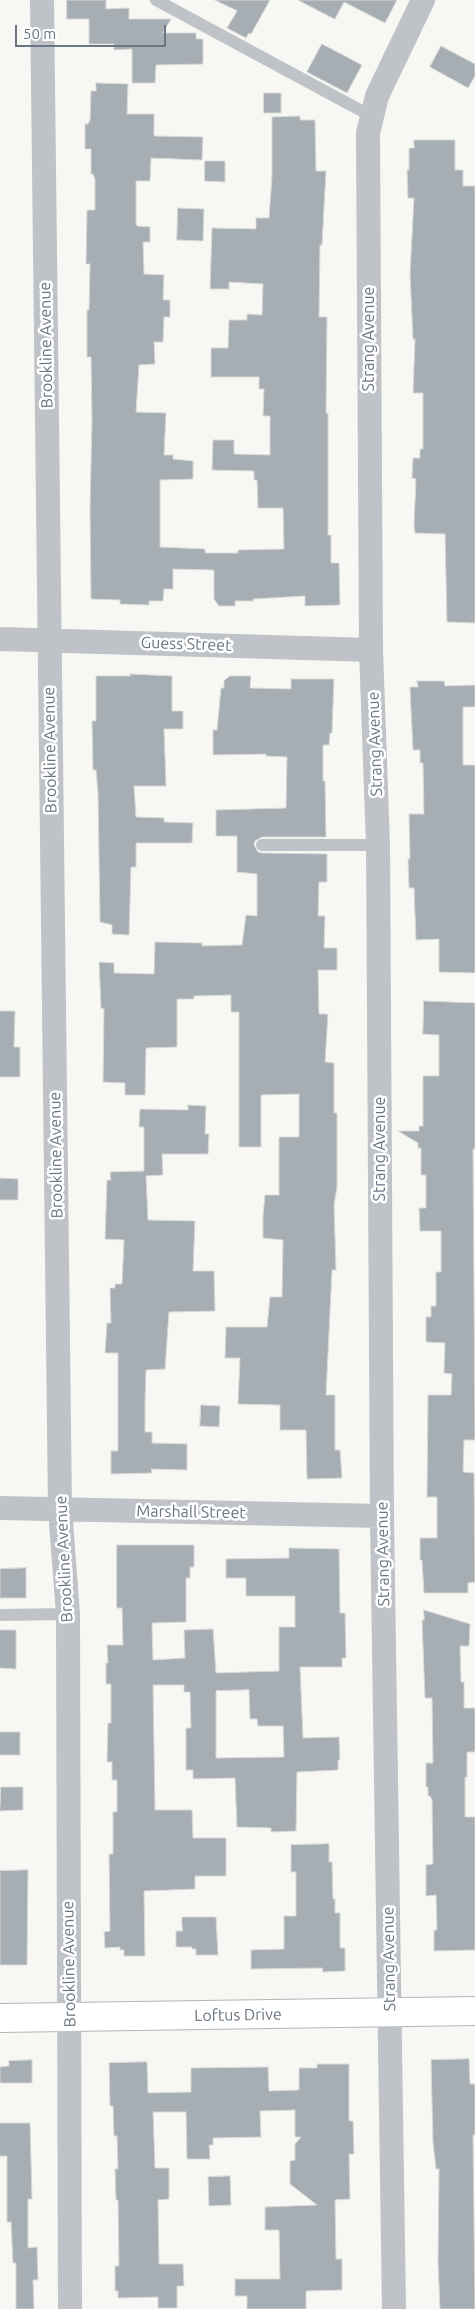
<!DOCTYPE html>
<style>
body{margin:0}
#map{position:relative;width:475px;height:2309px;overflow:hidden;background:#f7f7f4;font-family:Ubuntu,sans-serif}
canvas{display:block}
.scale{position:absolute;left:15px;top:25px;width:151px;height:22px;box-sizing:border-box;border:2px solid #6a7682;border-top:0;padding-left:6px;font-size:15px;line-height:18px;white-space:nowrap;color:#6a7682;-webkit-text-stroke:4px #fff;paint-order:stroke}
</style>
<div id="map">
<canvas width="475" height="2309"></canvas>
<div class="scale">50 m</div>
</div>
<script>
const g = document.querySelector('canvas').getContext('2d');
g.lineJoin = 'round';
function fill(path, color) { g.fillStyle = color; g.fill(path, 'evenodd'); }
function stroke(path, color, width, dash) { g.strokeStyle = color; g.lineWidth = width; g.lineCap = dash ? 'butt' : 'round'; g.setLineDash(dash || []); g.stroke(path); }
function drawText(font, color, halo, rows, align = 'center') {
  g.font = font + ' Ubuntu,sans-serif'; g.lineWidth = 5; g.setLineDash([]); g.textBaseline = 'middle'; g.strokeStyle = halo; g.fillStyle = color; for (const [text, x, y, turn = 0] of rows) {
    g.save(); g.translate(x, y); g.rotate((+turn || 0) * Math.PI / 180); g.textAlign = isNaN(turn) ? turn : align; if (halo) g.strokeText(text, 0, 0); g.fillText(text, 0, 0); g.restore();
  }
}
const building = new Path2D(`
 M67 0H106V9L129 8V19H171L163 33H196V39H203V64L156 65 155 83H132V49L114 50V44H89V19H67Z
 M215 0H270L251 34 249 33 246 38 227 28 237 11Z
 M298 0H397L385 23 344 2 335 19Z
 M322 44 362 65 347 93 307 72Z
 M441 46 475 64V76L468 88 430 67Z
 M96 83 128 84 127 114H154V136L203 137 202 160 151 158 150 181H136V224L137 226 150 227V242H143L144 274 164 275 163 300H170V317H164L163 342H154L155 364 139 365 136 412 166 413 164 455H173V459L193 461V479L160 480V547L205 549V553H238V550L284 549 283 508H258L257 480H254V471L212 470 213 440H234V454L270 455V416H263L264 389H259V377H211V348H228L229 320H247V314L262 315 263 284 229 282V289H210L212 228 256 229V218H269L272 176V117L300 116V120H315L316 171H326L322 245H320L319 317H327L326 413H328V535H331V563H339L340 605 305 606V596L253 599V601H235V606H219L214 599V570L173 569V589H164L163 601H149V605L120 604V600L91 599 90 509 92 419 91 357H87V310H89L90 264H86L87 210H95V179L93 174H91V149H85V124H88L90 120 91 91H96Z
 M264 93H281V113H264Z
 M414 140H455V170H463V186H475V623L447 622 445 534 415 533 414 524 416 479 412 478 413 458H420V449H423V393H413L415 339H413L410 274 414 198H408L407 170H409V148H414Z
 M205 161H225V182L205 181Z
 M178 208 204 209 203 241 177 240Z
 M130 674 172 676V711H183V729H164L166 786H134L136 817 164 818V822L193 823 192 843H136V867H131L129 935 112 934V925L100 922 98 793 96 770H93L92 721H96V676H130Z
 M230 676H251L250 688 291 689V679H334L332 733H330L329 745H323V781H325L326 837H262L255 841 254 845 258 852 262 853 327 854V882H319L318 916H325L324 948H337V970H318L319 1014H328L325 1062 334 1063V1113H337V1187L334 1205 336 1270H332L326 1395H335V1450H340L342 1478 307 1479 306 1430H280V1405L238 1404 240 1358H225L226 1327H267L270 1297H282L283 1240 263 1238V1216L265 1195H279V1137H299V1094L261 1095V1147H239V1012H231V995L194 996V999H177V1047L146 1048 145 1095H125V1083L103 1082 104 1009 101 1008 99 962 114 963V973L154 974 155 942 202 943V946L242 945 246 915 257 916V874L237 872V836H216V810L286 808 287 757 266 756V754L213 755V730H217L221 688H224V681Z
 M417 681H444L445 686 475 685V707H463V765H475V973L439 972V939L416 940 414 888H409L408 859H410L409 814H424L423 763H420V750H413L411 710 410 687H418Z
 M424 1001 475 1003V1149H473L475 1440H464L463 1472 474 1473 475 1582 468 1583V1593H424L422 1560H420V1538H437V1497H427L428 1395H451L452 1374 444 1373 445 1343 426 1342V1317H431V1306H436V1272H441V1231H420L419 1208H426V1175H421V1148H418V1143L398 1131H419V1126H423V1076H439V1035L423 1034Z
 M0 1011H15L14 1047H20V1077H0Z
 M188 1105 206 1106 205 1134H209L208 1154H162L163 1175 146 1176 148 1220 195 1221 193 1271H214L215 1311 169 1312 165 1369 146 1370 145 1403V1432H152V1443L187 1444V1470L151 1469 152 1473 111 1474V1451H118V1353H105L107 1323H111L110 1288H115V1284H122L124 1240 105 1239 107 1180H111L110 1172 144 1171V1127H139L140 1109 188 1110Z
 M0 1178 18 1179V1200H0Z
 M201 1405 220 1406 219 1427 200 1426Z
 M117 1545H194V1567H190V1578H186V1622L152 1623 153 1660 185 1658 184 1630 213 1629 216 1673 279 1671V1627H295V1596H246V1578H226V1559L289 1558V1548L339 1549 340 1613H345L346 1658H342V1667H300L303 1738 339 1737 340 1760H338V1770L297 1772 296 1831 271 1832V1828L237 1827 235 1778 193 1779V1770H186V1728H191L190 1692H184V1685H153L155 1810H192L193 1838H226V1876H195V1889L144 1891 145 1956H124V1950H120V1947L105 1948 104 1932 110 1931 109 1854H113V1812H117V1780H112V1762H107L108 1723H111V1684H106V1663H108L107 1645H123L122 1608H117ZM249 1690 250 1719H257L258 1726H283L284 1757 216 1758V1691Z
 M26 1568V1598H0V1569Z
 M424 1610 470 1624 469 1646H460L461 1682H464V1708H475V1752H467V1777H465V1817H475V1950L434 1951V1930H437L436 1895 426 1896V1865L433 1864 432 1800 430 1796H428V1787H426V1763H433L432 1698H425L422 1620H424Z
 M0 1630H16V1669L0 1668Z
 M0 1732H20V1755H0Z
 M1 1787H23V1810L0 1811Z
 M329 1844V1862H332L333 1899H335V1913H340V1948H345V1971L323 1972 322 1968 251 1969V1950L284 1949V1916H296V1872H291V1845Z
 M28 1870 27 1965H0V1871Z
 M182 1917H216L218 1955H196V1949H192V1947H176V1931H182Z
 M469 2059 470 2084H475V2135H473L475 2309H440L438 2262 439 2169H436L433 2142 431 2060Z
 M32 2060V2083H0V2067L9 2066V2061Z
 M147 2062 148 2093 191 2092V2068L268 2067 269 2091 299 2090V2068H317V2064H349V2121H353L354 2154H349L350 2199 335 2200 336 2259H342V2290L306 2291V2309H247V2296H235V2279H280L279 2230H265V2207L317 2205 290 2184V2161L295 2160V2144L301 2137H295V2110L260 2111 261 2137 213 2138V2145H209L210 2159H187L186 2112H153L155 2168H169V2199L158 2200 159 2264H183L184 2286H177V2308H158V2297L118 2298V2291H115V2266H119L118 2200H116L115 2169H118L117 2136H114L113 2106H110L109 2063Z
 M0 2123H30L32 2199H28V2248L37 2247 38 2280H33L34 2309H16V2263H13L11 2222H7V2156H0Z
 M230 2176 231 2205 209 2206 208 2177Z`);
const service = new Path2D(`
 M156 0 371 116
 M262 845H378
 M0 1615 68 1614`);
const minor = new Path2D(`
 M42 0 60 1509 68 1614 70 2309
 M0 639 371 650
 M0 1508 382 1516
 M394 2309 382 1516 378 845 371 650 368 133 377 96 423 0`);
const secondary = new Path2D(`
 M0 2018 475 2011`);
const streetNames = [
 ["Strang Avenue",369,339,-90],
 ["Brookline Avenue",46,345,-91],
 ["Guess Street",186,644,2],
 ["Strang Avenue",375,744,-92],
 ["Brookline Avenue",50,750,-91],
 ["Strang Avenue",380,1149,-90],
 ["Brookline Avenue",56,1155,-91],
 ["Marshall Street",191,1512,1],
 ["Strang Avenue",383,1554,-91],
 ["Brookline Avenue",64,1559,-93],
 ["Strang Avenue",389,1959,-91],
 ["Brookline Avenue",69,1964,-91],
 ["Loftus Drive",238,2015,-1]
];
fill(building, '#a6adb3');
stroke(building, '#d8d8d7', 1);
stroke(secondary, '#b2b6ba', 30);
stroke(service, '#bfc2c6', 12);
stroke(minor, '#bfc2c6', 24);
stroke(secondary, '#fff', 28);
drawText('16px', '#6a7682', '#fff', streetNames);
</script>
